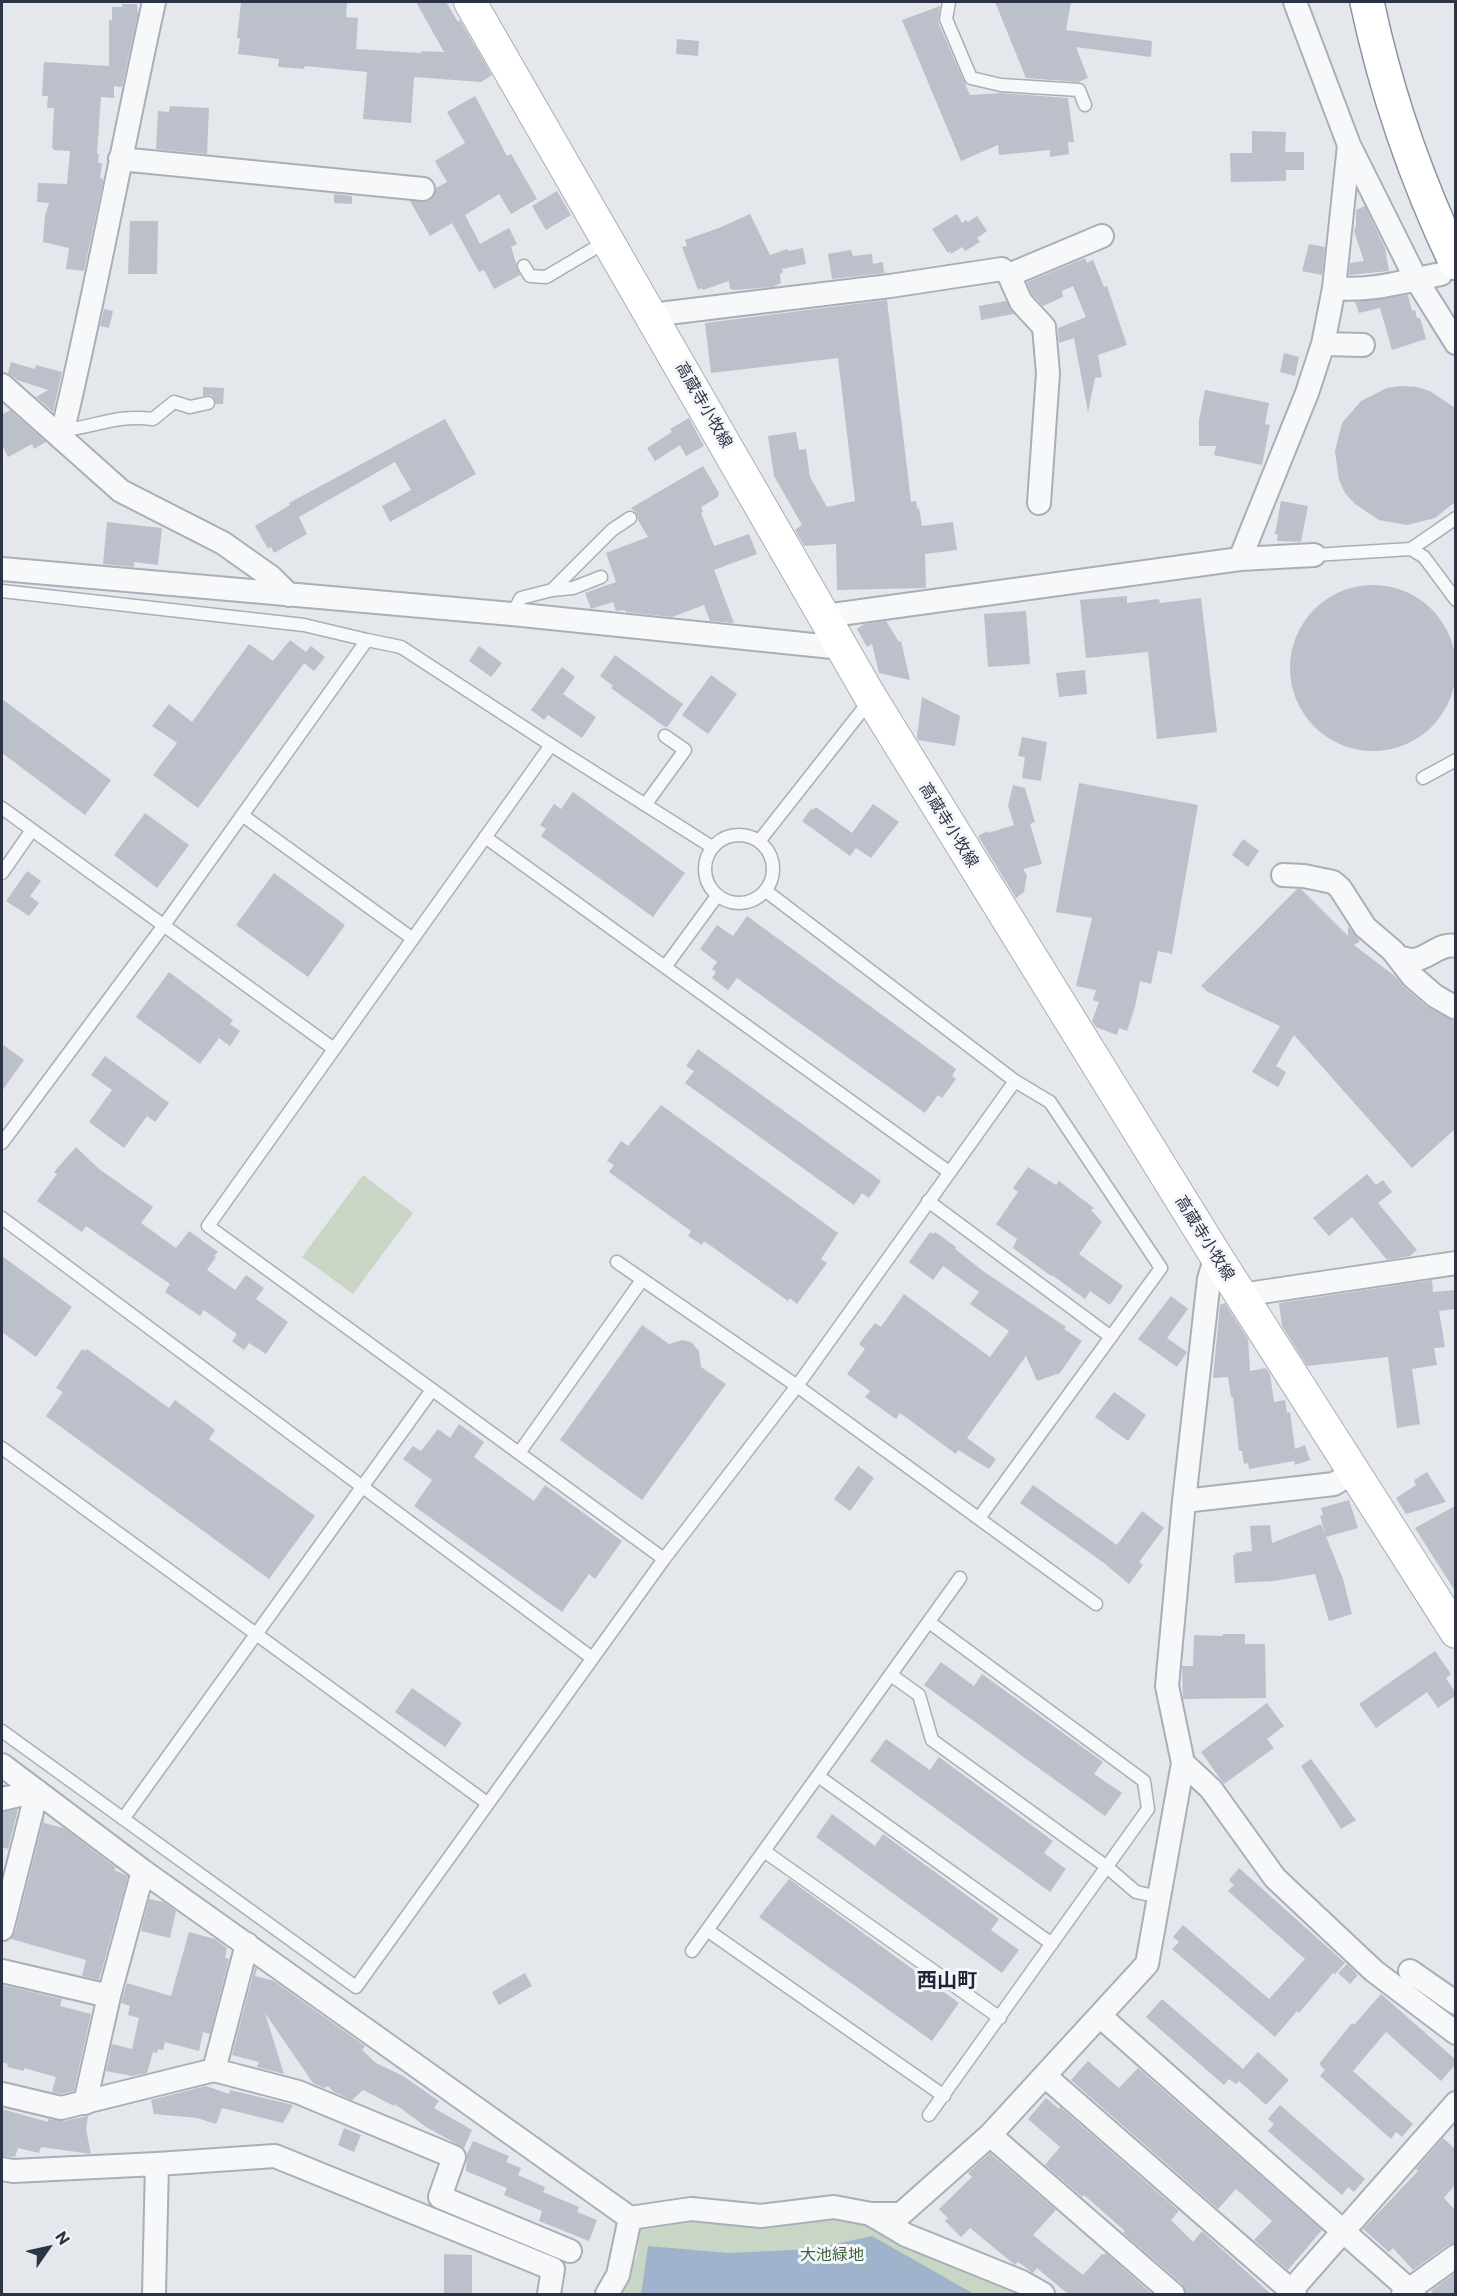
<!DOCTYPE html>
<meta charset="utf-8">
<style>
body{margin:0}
#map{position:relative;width:1457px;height:2296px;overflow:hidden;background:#e4e7ec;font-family:Commissioner,sans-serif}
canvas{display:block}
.frame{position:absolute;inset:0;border:3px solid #2b3445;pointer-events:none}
.north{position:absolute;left:18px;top:2218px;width:60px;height:60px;-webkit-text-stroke:4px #f4f6f9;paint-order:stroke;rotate:56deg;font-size:16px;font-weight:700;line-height:24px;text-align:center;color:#2b3445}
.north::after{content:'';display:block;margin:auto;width:21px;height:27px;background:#2b3445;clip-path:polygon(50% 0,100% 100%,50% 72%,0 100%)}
</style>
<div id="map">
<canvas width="1457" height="2296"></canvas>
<div class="frame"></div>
<div class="north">N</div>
</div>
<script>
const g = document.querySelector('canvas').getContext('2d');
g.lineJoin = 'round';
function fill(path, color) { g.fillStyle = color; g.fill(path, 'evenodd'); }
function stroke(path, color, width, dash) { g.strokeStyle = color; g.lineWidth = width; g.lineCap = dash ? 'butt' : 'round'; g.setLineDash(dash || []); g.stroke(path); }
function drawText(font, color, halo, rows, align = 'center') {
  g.font = font + ' Commissioner,"Noto Sans JP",sans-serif'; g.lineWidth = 6; g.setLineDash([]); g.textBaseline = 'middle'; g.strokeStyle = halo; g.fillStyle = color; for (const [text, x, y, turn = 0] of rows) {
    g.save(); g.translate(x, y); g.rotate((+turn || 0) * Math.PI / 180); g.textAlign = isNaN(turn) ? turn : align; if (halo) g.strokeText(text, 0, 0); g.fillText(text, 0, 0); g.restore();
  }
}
const green = new Path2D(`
 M363 1175 413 1213 353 1294 302 1257Z
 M835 2213 884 2230 1033 2294H617L637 2256 640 2224 691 2218Z`);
const water = new Path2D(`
 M872 2236 974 2294H641L648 2246 729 2253 812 2249Z`);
const building = new Path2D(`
 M241 2 347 3 346 17 358 18 356 49 421 53V51L444 52 416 2H446L458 22 460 20 492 75 481 82 414 77 411 123 363 119 367 72 305 66 304 69 278 67 279 59 238 54 240 38H237Z
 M995 2H1071L1066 30 1152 41 1151 57 1076 47 1088 78 1078 82 1026 78Z
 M122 4H137L138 14 122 87 114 86V98L101 97 97 154H99L98 163H102L100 178 103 179V182L84 271 66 269 69 248 43 242 45 216 49 203 37 202 38 183 67 184 70 151 54 150 52 147 54 108H47L48 96H42L44 62 109 66V20H112V7H122Z
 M940 6 938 22 970 95 1001 93 1068 98 1074 142H1068L1069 154 1050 157V150L999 155 998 145 961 161 902 20Z
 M677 39 699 41 698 56 676 54Z
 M475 96 507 156 511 154 537 199 511 214 499 194 465 215 480 244 509 228 517 244 511 247 520 275 494 289 484 270 479 272 452 223 430 236 410 201H429L434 196 436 188 447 182 435 161 465 143 447 112Z
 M170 106 209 108 207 154 156 149 158 111 169 112Z
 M1252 131 1286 132 1285 152H1304V170H1286V181L1231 182 1230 153H1252Z
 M557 191 571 215 546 230 532 206Z
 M334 194 352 196V204L334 203Z
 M1365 206 1385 248 1389 271 1349 275 1350 263 1364 261 1354 231 1356 226V210Z
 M750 214 770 255 787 249 788 251 803 248 806 264 782 269 783 272 780 274 781 283 773 287 734 290 730 289 729 281 703 290 702 288 698 290 682 247 687 246 685 240 719 228Z
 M957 214 962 223 966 220 968 222 977 216 987 231 977 238 980 242 965 251 962 247 951 254 950 251 948 253 932 229Z
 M130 221H158L157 274H128Z
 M1309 244 1325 247 1322 275 1302 271Z
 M851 250 853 256 872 254 873 264 883 262 884 273 832 279 828 254Z
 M1085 258 1087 263 1093 260 1104 287 1107 286 1127 345 1098 355 1102 377 1095 378 1088 412 1074 338 1059 343 1058 328 1086 317 1073 286 1062 291 1063 297 1043 306 1032 294 1027 282Z
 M1408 295 1412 311 1415 310 1417 318H1420L1426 339 1392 350 1380 308 1359 313 1355 302Z
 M887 300 911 502 916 501 917 509 919 508 922 526 953 522 957 550 925 554 926 588 837 590 836 544 804 546 795 530 802 525 774 476 768 436 796 432 799 450 806 449 810 477 827 507 855 501 838 358 711 373 705 323Z
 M1006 301 1014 314 981 320 979 306Z
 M104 309 113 311 109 328 100 326Z
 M1284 353 1299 357 1295 376 1280 372Z
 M11 362 35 369 36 365 62 372 53 412 36 397 48 390 17 380 8 373Z
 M1401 386 1416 387 1430 391 1455 408V502L1435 518 1407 525 1379 520 1355 504 1345 493 1339 480 1335 451 1342 423 1361 401 1387 388Z
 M203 387 224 388 223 404H216L214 398 211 395 203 396Z
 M1205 390 1269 403 1265 424 1270 425 1262 465 1214 455 1216 446H1199V420Z
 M10 410 46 442 34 449 32 444 8 457 2 444V415Z
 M689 418 704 446 686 456 680 445 655 461 647 448 672 432 670 429Z
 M445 419 476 474 390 522 382 506 411 490 395 462 299 517 307 534 274 553 271 547 268 549 255 526 290 505 289 503Z
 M703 466 719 493 718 497 701 507 703 512 701 513 714 546 749 534 757 554 714 570 734 623 710 621 704 605 672 617 626 612 625 610 616 611 613 602 591 609 585 593 616 582 606 553 648 537 638 520 637 514 631 508Z
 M1281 501 1308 506 1301 542 1277 541 1278 535 1275 534Z
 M107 522 162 528 158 565 134 562V567L103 564Z
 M1290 668a83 83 0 1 1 166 0a83 83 0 1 1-166 0Z
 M1127 596V603L1159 599 1160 603 1201 598 1217 732 1157 739 1148 652 1086 658 1080 600Z
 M1026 611 1030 664 988 667 984 614Z
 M886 621 899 642 901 641 910 680 879 673 872 644 867 647 857 629 864 624Z
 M290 640 306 652 311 646 325 657 314 671 304 663 198 808 153 775 177 743 152 726 169 704 192 722 249 644 273 661Z
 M479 646 502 663 491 677 469 661Z
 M615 655 683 704 668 726 665 727 611 688 613 686 600 676Z
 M562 667 575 677 563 694 596 717 582 738 548 715 544 720 531 710Z
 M1085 670 1087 694 1059 697 1056 673Z
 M711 675 737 694 708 734 682 715Z
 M922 697 960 716 955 746 918 740 917 737Z
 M2 699 111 780 85 815 2 753Z
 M1022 737 1047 742 1041 781 1022 778 1025 757 1018 756Z
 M1079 783 1198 805 1172 954 1158 951 1151 984 1140 981 1135 1007 1127 1031 1119 1028 1117 1035 1096 1027 1092 1021 1099 1002 1093 1000 1096 990 1076 986 1092 918 1056 912Z
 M1013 785 1025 788 1035 822 1030 824 1042 864 1023 869 1027 875 1024 892 1016 898 978 836 987 831 988 833 1014 825 1008 806Z
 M573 792 685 873 653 917 541 836 546 829 540 825 554 804 561 809Z
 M873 804 899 822 871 858 856 848 850 856 802 821 811 809 813 810 816 807 852 833Z
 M145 813 189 845 157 888 114 855Z
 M1243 839 1259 851 1248 867 1232 855Z
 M27 871 41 881 30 896 39 903 29 916 6 901Z
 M274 873 345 925 308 977 236 925Z
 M1297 889H1301L1348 936V926L1360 941 1354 945 1396 977 1404 987 1426 1006 1453 1021 1455 1026V1129L1412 1168 1294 1035 1276 1066 1286 1072 1278 1087 1252 1072 1280 1026 1208 992 1201 986Z
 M747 916 956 1069 952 1076 956 1079 942 1098 938 1095 925 1113 737 978 728 990 712 978 716 972 712 969 717 962 700 949 717 925 733 936Z
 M169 972 233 1020 230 1024 240 1031 230 1046 219 1038 200 1064 136 1017Z
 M2 1044 24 1060 2 1091Z
 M698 1049 881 1181 869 1198 862 1193 854 1205 685 1083 694 1071 686 1066Z
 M105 1056 169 1103 155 1122 147 1116 124 1148 89 1122 112 1090 91 1075Z
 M661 1105 838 1233 821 1259 827 1263 797 1304 790 1298 788 1301 704 1241 702 1245 688 1236 691 1231 609 1172 614 1165 607 1161 621 1141 628 1146Z
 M76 1147 99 1169 153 1207 141 1223 176 1248 189 1231 218 1252 214 1256 216 1257 207 1270 235 1290 246 1275 264 1288 256 1299 288 1322 266 1354 249 1343 244 1350 232 1341 237 1334 204 1310 200 1316 165 1292 170 1284 86 1226 82 1232 37 1201 57 1174 54 1172Z
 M1028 1167 1056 1185 1059 1181 1078 1196 1094 1208 1091 1210 1102 1222 1079 1254 1123 1286 1110 1305 1090 1291 1085 1299 1052 1275 1051 1276 1013 1248 1017 1239 996 1224 1018 1192 1013 1188Z
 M1367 1174 1376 1185 1383 1180 1392 1192 1378 1203 1417 1250 1410 1256 1387 1260 1352 1217 1329 1236 1313 1218Z
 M930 1232 933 1234 935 1232 956 1247 955 1249 983 1271 1066 1327 1064 1329 1082 1341 1060 1373 1037 1381 1026 1356 967 1438 996 1459 989 1469 958 1450 956 1454 900 1413 896 1419 865 1397 870 1391 847 1374 865 1349 859 1344 875 1323 881 1327 904 1294 990 1357 1009 1331 970 1304 979 1292 943 1266 933 1280 909 1262Z
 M2 1256 72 1307 36 1357 2 1332Z
 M1432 1280 1433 1292 1455 1290V1309L1439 1311 1445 1347 1434 1348 1437 1365 1412 1369 1420 1424 1397 1428 1388 1357 1307 1366 1282 1326 1279 1303Z
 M1171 1296 1188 1309 1167 1338 1187 1352 1177 1367 1138 1339Z
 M1225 1303 1248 1339 1250 1371 1266 1368 1270 1374 1274 1402 1285 1400 1287 1413 1290 1412 1295 1449 1305 1445 1310 1460 1295 1465 1294 1461 1249 1469 1248 1463 1244 1464 1242 1451H1239L1233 1397H1231L1228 1377 1213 1378 1220 1305Z
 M642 1325 669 1344 682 1340 691 1342 699 1351 701 1367 726 1384 642 1500 560 1440Z
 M82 1349 85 1351 87 1349 169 1408 175 1400 215 1430 209 1439 315 1516 269 1579 46 1416 63 1392 56 1388Z
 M1114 1392 1146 1415 1128 1441 1095 1417Z
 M459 1424 484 1442 474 1457 534 1501 545 1485 622 1541 595 1579 589 1574 562 1612 414 1506 432 1480 403 1459 413 1446 421 1451 438 1429 450 1438Z
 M858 1466 874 1478 850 1511 834 1499Z
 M1427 1472 1446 1502 1406 1514 1396 1498 1416 1485 1414 1480Z
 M1033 1485 1117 1545 1142 1511 1164 1528 1139 1562 1143 1565 1129 1584 1104 1563 1020 1503Z
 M1349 1500 1358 1528 1326 1537 1320 1516 1323 1515 1321 1508Z
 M1455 1506V1591L1415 1528Z
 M1321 1524 1343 1579 1352 1614 1329 1621 1315 1574 1274 1581 1235 1583 1233 1555H1236L1235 1553 1252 1551 1250 1526 1270 1525 1272 1543Z
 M1223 1634H1245V1644H1265L1266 1698 1183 1699 1182 1666H1193L1194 1635 1223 1636Z
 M1435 1651 1451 1674 1446 1678 1455 1692V1696L1438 1708 1427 1692 1376 1728 1359 1704Z
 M941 1662 974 1686 982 1674 1103 1762 1094 1774 1122 1793 1105 1816 924 1685Z
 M412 1688 462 1723 445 1747 395 1712Z
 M1267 1703 1284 1726 1267 1739 1274 1748 1224 1784 1201 1752Z
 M886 1739 930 1770 939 1757 1053 1841 1044 1853 1066 1869 1050 1892 870 1761Z
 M1311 1759 1356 1820 1341 1829 1301 1766Z
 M18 1809 8 1849 2 1847V1812Z
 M45 1814 44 1823 64 1828 116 1868 114 1870 128 1876 99 1980 82 1976 86 1960 11 1939 15 1932Z
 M832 1814 875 1846 883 1834 999 1919 991 1930 1019 1950 1002 1973 816 1837Z
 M1239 1868 1345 1963 1335 1974 1333 1973 1299 2013 1297 2011 1275 2037 1172 1949 1179 1942 1173 1937 1183 1925 1269 1999 1305 1959 1228 1891 1234 1885 1229 1880Z
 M789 1879 959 2003 932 2041 759 1917Z
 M149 1899 164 1902 176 1911 170 1938 141 1931Z
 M189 1932 215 1939 227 1948 225 1958 229 1959 210 2034 203 2032 199 2051 165 2042 163 2050 158 2049 157 2053 153 2052 147 2073 132 2076 106 2071 112 2044 132 2049 139 2018 128 2015 130 2006 121 2003 127 1983 171 1996Z
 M1347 1964 1358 1975 1350 1984 1338 1973Z
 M255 1967 257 1969 255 1976 274 1981 365 2046 362 2050 376 2063 403 2076 439 2101 434 2108 472 2130 464 2148 426 2127 395 2104 394 2106 363 2090 352 2100 334 2092 328 2086 324 2088 313 2083 265 2013 284 2074 257 2067 259 2062 232 2055Z
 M525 1973 532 1986 499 2005 492 1992Z
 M2 1985 62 1999 60 2006 91 2014 74 2091 61 2094 52 2092 56 2077 24 2068V2071L7 2067 8 2064 2 2062Z
 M1381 1994 1455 2059V2065L1441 2081 1386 2032 1353 2071 1413 2124 1402 2137 1396 2132 1391 2139 1320 2076 1325 2070 1319 2064 1352 2023 1354 2025Z
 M1162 1999 1243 2069 1258 2052 1289 2080 1266 2105 1239 2081 1236 2084 1229 2079 1224 2085 1146 2017Z
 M1088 2061 1119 2088 1138 2068 1322 2230 1288 2270 1254 2240 1272 2221 1236 2189 1218 2209 1071 2080Z
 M206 2086 229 2094 230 2090 293 2105 283 2123 222 2108 216 2124 197 2118 154 2114 151 2100Z
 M1046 2098 1059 2109 1060 2107 1179 2211 1171 2220 1193 2242 1202 2231 1272 2295H1186L1182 2284 1123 2233 1125 2231 1084 2195 1082 2197 1045 2165 1060 2147 1028 2119Z
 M1280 2105 1365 2179 1354 2192 1348 2187 1342 2195 1268 2131 1274 2124 1268 2119Z
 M2 2109 48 2122V2119L64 2121 88 2116 86 2129 91 2154 41 2147 39 2153 18 2148 15 2157 2 2156Z
 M344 2128 361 2135 354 2152 338 2145Z
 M1443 2138 1455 2149V2185L1444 2198 1455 2210V2243L1448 2245 1413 2270 1393 2248 1389 2252 1363 2229 1418 2171 1416 2169Z
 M473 2141 509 2156 506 2162 521 2168 518 2175 545 2187 543 2192 579 2207 577 2212 597 2220 589 2241 539 2221 542 2211 504 2195 507 2188 466 2171 467 2154Z
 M990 2153 1056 2210 1033 2235 1083 2275 1102 2254 1104 2255 1106 2253 1153 2295H1069L1037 2268 1033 2273 1018 2262 1015 2265 970 2228 961 2237 945 2221 948 2218 939 2209 972 2177 968 2173Z
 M444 2254 472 2255V2295H444Z
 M1455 2273V2295H1434L1431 2291Z`);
const service = new Path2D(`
 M949 2 946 19 971 78 1001 85 1079 90 1085 105
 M524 266 530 276 546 277 607 241
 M63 430C96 427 116 414 153 419L174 402 190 407 208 403
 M1411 549 1456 518
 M1314 555 1411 549 1424 557 1456 600
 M552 590 612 530 630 518
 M2 591 304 625 367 640
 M512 614 521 598 552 590 573 588 601 577
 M551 745 208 1226 664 1559
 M1423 778 1456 760
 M645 805 685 750 665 736
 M2 808 334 1049
 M242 815 413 939
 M705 869a34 34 0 1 1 68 0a34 34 0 1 1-68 0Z
 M485 837 949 1172
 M760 840 871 699
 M2 873 32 830
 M766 891 1015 1081 1050 1102 1161 1268 979 1518
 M665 967 717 896
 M2 1143 164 925 367 640 401 647 551 745 712 847
 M928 1201 1111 1337
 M2 1218 592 1658
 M617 1262 797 1386 1096 1604
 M2 1448 487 1803
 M519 1453 642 1280
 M929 1622 1144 1781 1148 1809 929 2115
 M891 1675 919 1695 932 1740 1107 1867 1136 1892 1159 1897
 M2 1731 356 1987 664 1559 797 1386 1015 1081
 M818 1776 1052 1944
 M123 1819 432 1390
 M764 1851 1000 2018
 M707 1930 944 2096
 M692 1951 960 1578`);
const minor = new Path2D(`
 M1349 145 1416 279 1456 343
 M120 159 423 189
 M1009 275 1021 302 1044 327 1048 373 1039 503
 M1334 288C1369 292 1406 281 1441 274
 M651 315 890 286 1002 269 1009 275 1102 236
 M1323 344 1363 345
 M2 385 121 491 223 543 271 577 289 595
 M61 438C96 293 122 147 154 2
 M1240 559 1307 393 1323 344 1334 288 1349 145 1295 2
 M2 569 512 614 842 648
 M825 616 1240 559 1314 555
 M1283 875 1304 876 1333 882 1340 888 1365 927 1393 951 1413 977 1435 996 1456 1008
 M1398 957C1402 958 1408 960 1413 960 1428 959 1440 942 1456 946
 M1241 1295 1456 1263
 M1184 1501 1334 1484 1353 1472
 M1183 1763 1211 1789 1275 1878 1374 1971 1456 2033
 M2 1765 143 1871 630 2218 691 2209 761 2216 834 2207 871 2214H901L990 2135 1147 1964 1183 1763 1167 1686 1184 1501 1209 1279 1216 1256
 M2 1799 37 1791 2 1929
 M2 1971 109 1996
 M1410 1971 1456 2003
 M1100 2016 1414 2294
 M214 2070 247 1944
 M1045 2076 1295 2294
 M2 2094 61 2108 214 2070 298 2092 454 2157 440 2197 570 2251
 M85 2103 109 1996 143 1871
 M990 2135 1173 2294
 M2 2169 13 2171 157 2164 275 2156 553 2269 549 2294
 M872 2215 906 2235 1022 2282 1043 2294
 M154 2294 157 2164
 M607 2294 618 2275 630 2218
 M1288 2294 1456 2103
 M1403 2294 1456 2256`);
const secondary = new Path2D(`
 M470 2 871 698 1216 1256 1456 1632`);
const motorway = new Path2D(`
 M1367 2C1386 92 1416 179 1456 263`);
const streetNames = [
 ["高蔵寺小牧線",704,405,60],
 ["高蔵寺小牧線",949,825,58],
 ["高蔵寺小牧線",1205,1238,58]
];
const parkNames = [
 ["大池緑地",832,2255]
];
const quarterNames = [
 ["西山町",947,1980]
];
fill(green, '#c9d6c5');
fill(water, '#9fb4cc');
fill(building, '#bbc0ca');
stroke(service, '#a9aeb7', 15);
stroke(minor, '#a9aeb7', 26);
stroke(secondary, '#a9aeb7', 34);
stroke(motorway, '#8b94a3', 36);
stroke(service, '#f7f8fa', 12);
stroke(minor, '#f7f8fa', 22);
stroke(secondary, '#fff', 32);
stroke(motorway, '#fff', 33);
drawText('16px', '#2b3445', '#f4f6f9', streetNames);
drawText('16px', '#3f6138', '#f4f6f9', parkNames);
drawText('bold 20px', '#1d2536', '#f4f6f9', quarterNames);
</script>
